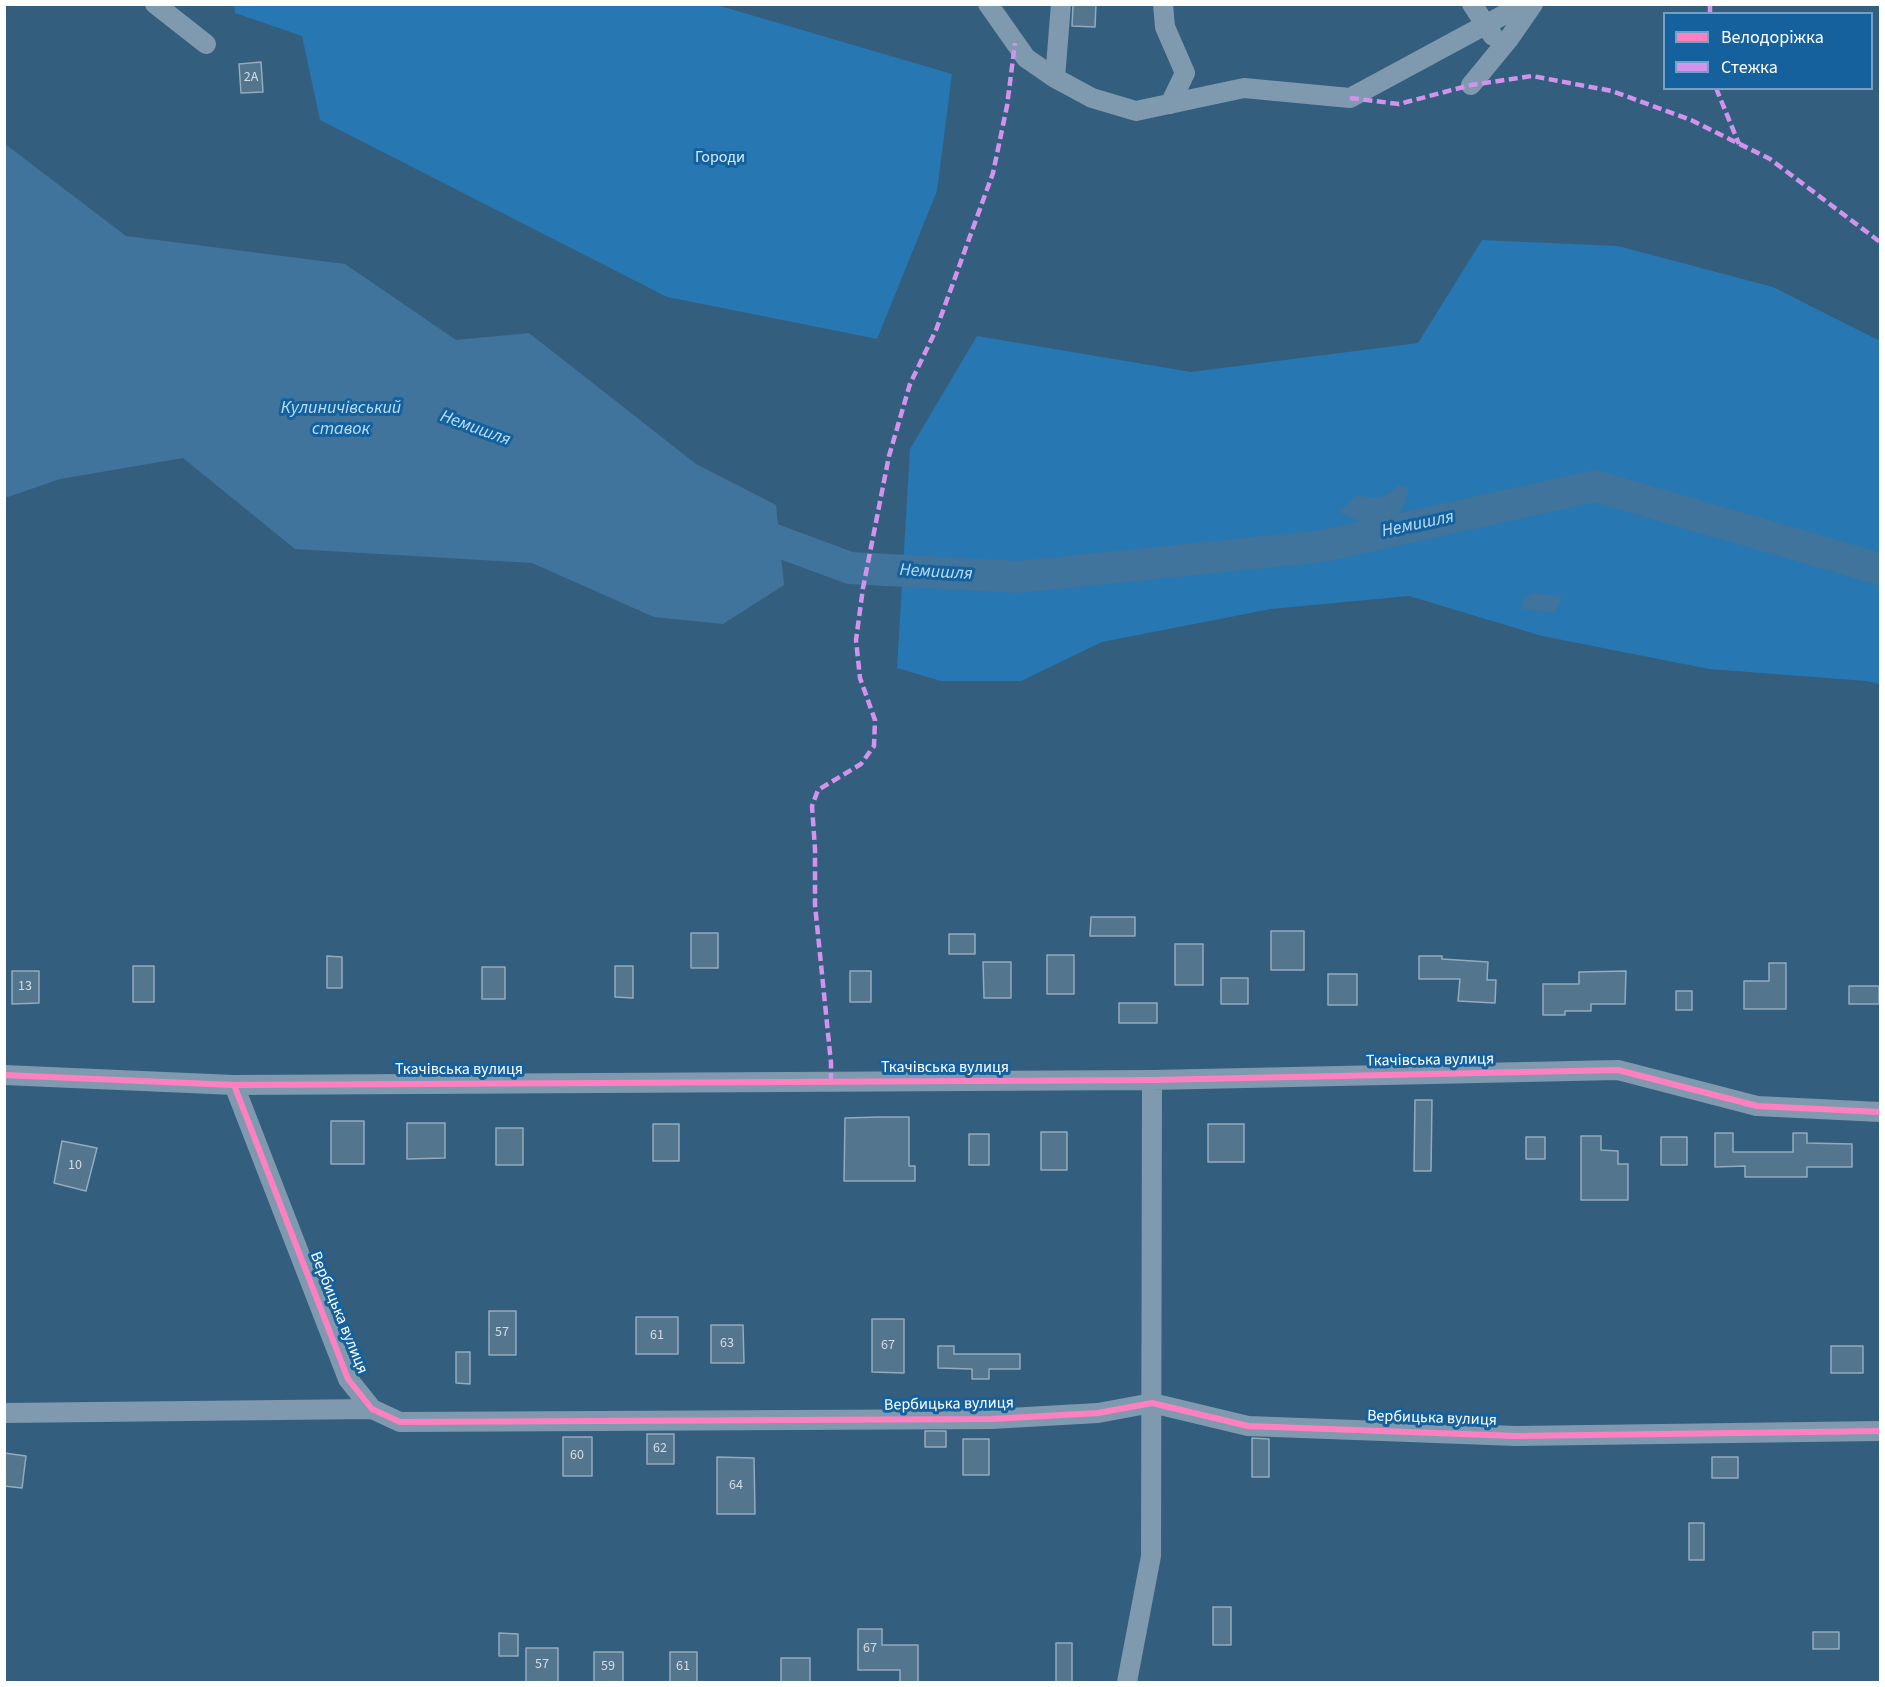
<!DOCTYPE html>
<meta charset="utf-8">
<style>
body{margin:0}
#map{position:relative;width:1885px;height:1687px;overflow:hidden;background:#345e7e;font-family:"Source Sans 3",sans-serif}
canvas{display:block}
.frame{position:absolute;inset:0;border:6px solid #fff;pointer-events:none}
.legend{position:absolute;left:1663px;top:12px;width:210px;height:78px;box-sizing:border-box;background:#15619d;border:2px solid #73a0c4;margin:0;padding:8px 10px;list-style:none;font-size:18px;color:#fff}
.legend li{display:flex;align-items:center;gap:12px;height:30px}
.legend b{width:30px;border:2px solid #73a0c4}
</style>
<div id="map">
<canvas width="1885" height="1687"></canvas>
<div class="frame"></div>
<ul class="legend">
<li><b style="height:8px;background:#ff80c0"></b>Велодоріжка</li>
<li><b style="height:8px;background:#d193ec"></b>Стежка</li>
</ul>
</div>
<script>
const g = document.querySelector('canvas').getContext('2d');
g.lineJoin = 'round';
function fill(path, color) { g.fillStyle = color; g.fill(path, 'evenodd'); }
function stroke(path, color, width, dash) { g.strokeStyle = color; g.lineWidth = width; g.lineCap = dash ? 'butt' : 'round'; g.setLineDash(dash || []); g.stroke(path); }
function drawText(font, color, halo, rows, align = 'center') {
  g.font = font + ' "Source Sans 3",sans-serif'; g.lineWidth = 6; g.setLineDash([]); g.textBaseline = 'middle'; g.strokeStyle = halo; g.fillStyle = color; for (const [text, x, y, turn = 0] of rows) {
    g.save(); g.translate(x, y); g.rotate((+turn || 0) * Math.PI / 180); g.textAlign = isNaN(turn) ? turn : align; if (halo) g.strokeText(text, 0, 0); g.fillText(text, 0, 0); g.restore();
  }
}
const green = new Path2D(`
 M234 5H717L952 74 937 191 877 339 667 297 320 120 302 36 235 13Z
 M1482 240 1618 246 1773 287 1880 341V684L1866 681 1709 669 1542 636 1409 596 1271 609 1102 642 1021 681H941L897 668 910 449 977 336 1191 372 1418 343Z`);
const water = new Path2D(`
 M5 144 126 236 345 264 456 340 529 333 696 464 776 505 784 585 723 624 654 617 532 563 295 549 183 458 60 479 5 498Z
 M1398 485 1409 487C1404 516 1396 515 1372 527L1339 512 1357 495C1374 499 1386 499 1398 485Z
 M1532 593 1562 596 1555 613 1522 609 1523 599Z`);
const river = new Path2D(`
 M739 527 850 568 1018 577 1324 546 1595 486 1880 569`);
const building = new Path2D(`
 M1073 4H1096L1095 27 1072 26Z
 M261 62 263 92 241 93 239 64Z
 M1091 917H1135V936H1090Z
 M1271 931H1304V970H1271Z
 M691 933H718V968H691Z
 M949 934H975V954H949Z
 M1175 944H1203V985H1175Z
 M1047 955H1074V994H1047Z
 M327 956 342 957V988H327Z
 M1419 956H1442V959L1488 962 1487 980H1496L1495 1003 1458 1001 1460 979H1419Z
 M983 962H1011V998H984Z
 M1769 963H1786V1009H1744V981H1769Z
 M133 966H154V1002H133Z
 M615 966H633V998L615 997Z
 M482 967H505V999H482Z
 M12 971H39V1003L12 1004Z
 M850 971H871V1002H850Z
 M1626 971 1625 1004H1591V1011H1565V1015H1543V984H1579V972Z
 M1328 974H1357V1005H1328Z
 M1221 978H1248V1004H1221Z
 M1849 986H1879V1004H1849Z
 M1676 991H1692V1010H1676Z
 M1119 1003H1157V1023H1119Z
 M1415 1100H1432L1431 1171H1414Z
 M880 1117H909V1166H915V1181H844L845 1118Z
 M331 1121H364V1164H331Z
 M407 1123H445V1158L407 1159Z
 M653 1124H679V1161H653Z
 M1208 1124H1244V1162H1208Z
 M496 1128H523V1165H496Z
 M1041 1132H1067V1170H1041Z
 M1715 1133H1733V1152H1793V1133H1807V1143L1852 1144V1167H1807V1177H1745V1166L1715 1167Z
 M969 1134H989V1165H969Z
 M1581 1136H1601V1150L1618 1151V1164H1628V1200H1581Z
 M1526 1137H1545V1159H1526Z
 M1661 1137H1687V1165H1661Z
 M62 1141 97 1148 86 1191 54 1183Z
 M489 1311H516V1355H489Z
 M636 1317H678V1354H636Z
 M872 1319H904V1373L872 1372Z
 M711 1325H743L744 1363H711Z
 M938 1346H954V1354H1020V1369H989V1379H972V1369L938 1368Z
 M1831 1346H1863V1373H1831Z
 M456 1352H470V1384L456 1383Z
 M925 1431H946V1447H925Z
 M647 1434H674V1464H647Z
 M563 1437H592V1476H563Z
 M1252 1438 1269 1439V1477H1252Z
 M963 1439H989V1475H963Z
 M4 1453 26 1456 22 1488 4 1486Z
 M717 1457 754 1458 755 1514H717Z
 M1712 1457H1738V1478H1712Z
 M1689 1523H1704V1560H1689Z
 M1213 1607H1231V1645H1213Z
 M858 1629H882V1645H918V1683H900V1670H858Z
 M1813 1632H1839V1649H1813Z
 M499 1633 518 1634V1656H499Z
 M1056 1643H1072V1683H1056Z
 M526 1648H558V1683H526Z
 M594 1652H623V1683H594Z
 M670 1652H697V1683H670Z
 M781 1658H810V1683H781Z`);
const minor = new Path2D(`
 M155 4 206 44
 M988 4 1026 58 1055 78 1092 98 1136 111 1244 88 1350 98 1524 4
 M1163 4 1165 27 1185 73 1170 104
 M1472 4 1493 36
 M1055 78 1061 4
 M1471 85 1508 40 1533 4
 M4 1075 234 1085 1152 1080 1618 1070 1757 1106 1880 1112
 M234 1085 348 1379 372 1409 400 1422 991 1419 1098 1413 1152 1403 1248 1426 1516 1436 1880 1431
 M4 1413 372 1409
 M1127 1682 1151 1556 1152 1080`);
const quiet = new Path2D(`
 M1710 14V4
 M1716 88 1739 144
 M1350 98 1399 104 1471 85 1532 76 1612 91 1691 120 1770 159 1880 242
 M831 1082V1063L815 905V849L812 806 818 790 861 764 874 746 875 720 860 678 856 640 863 588 889 456 910 384 936 330 993 173 1007 106 1015 43`);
const cycleway = new Path2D(`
 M4 1075 234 1085 1152 1080 1618 1070 1757 1106 1880 1112
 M234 1085 348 1379 372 1409 400 1422 991 1419 1098 1413 1152 1403 1248 1426 1516 1436 1880 1431`);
const numberNames = [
 ["2А",251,78],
 ["13",25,987],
 ["10",75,1166],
 ["57",502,1333],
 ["61",657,1336],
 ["63",727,1344],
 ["67",888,1346],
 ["62",660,1449],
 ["60",577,1456],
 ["64",736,1486],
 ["67",870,1649],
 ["57",542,1665],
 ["59",608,1667],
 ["61",683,1667]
];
const parkNames = [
 ["Городи",720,158]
];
const streetNames = [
 ["Ткачівська вулиця",1430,1061,-1],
 ["Ткачівська вулиця",945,1068],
 ["Ткачівська вулиця",459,1070],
 ["Вербицька вулиця",338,1313,68],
 ["Вербицька вулиця",949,1405,-1],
 ["Вербицька вулиця",1432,1419,2]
];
const waterNames = [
 ["Кулиничівський",341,409],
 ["ставок",341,430],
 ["Немишля",475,429,20],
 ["Немишля",1418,525,-12],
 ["Немишля",936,573,3]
];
fill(green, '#2677b2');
fill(water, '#40749d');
stroke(river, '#40749d', 32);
fill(building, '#53758e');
stroke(building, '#94abbd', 1.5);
stroke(minor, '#7f9aaf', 20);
stroke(quiet, '#d193ec', 4.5, [9, 4.5]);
stroke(cycleway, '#ff80c0', 6);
drawText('14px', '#d4dce3', null, numberNames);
drawText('16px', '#d5ecfd', '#15619d', parkNames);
drawText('16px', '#fff', '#15619d', streetNames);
drawText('italic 18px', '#b9def9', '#15619d', waterNames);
</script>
